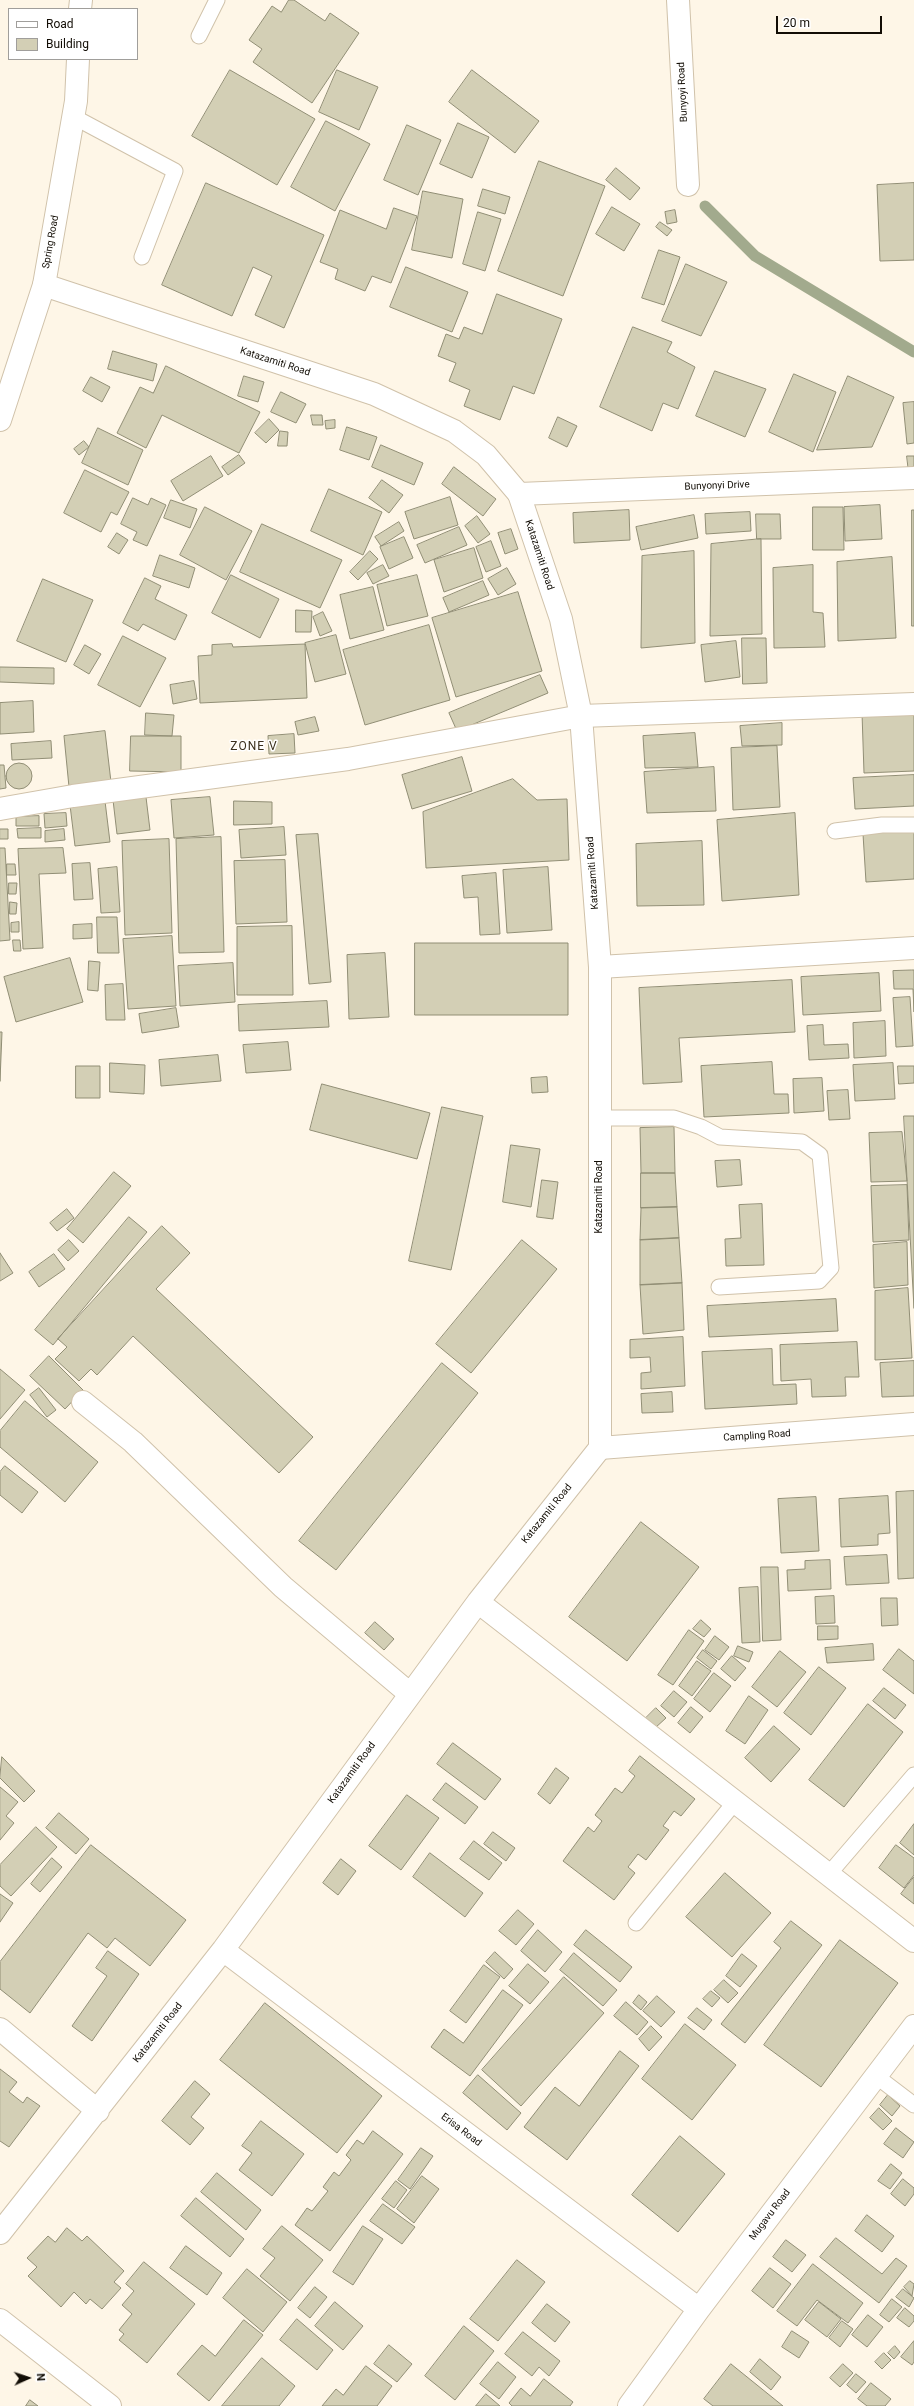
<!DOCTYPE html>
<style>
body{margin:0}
#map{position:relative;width:914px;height:2406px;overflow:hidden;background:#fef6e7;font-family:Roboto,sans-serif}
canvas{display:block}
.legend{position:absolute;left:8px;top:8px;width:130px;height:52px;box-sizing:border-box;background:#fff;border:1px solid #a09e9b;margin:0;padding:5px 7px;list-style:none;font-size:12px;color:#120d05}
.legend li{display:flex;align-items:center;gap:8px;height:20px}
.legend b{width:20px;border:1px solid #a09e9b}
.north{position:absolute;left:8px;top:2358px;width:40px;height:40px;-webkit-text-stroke:3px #fff;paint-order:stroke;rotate:87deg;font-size:11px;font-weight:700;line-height:16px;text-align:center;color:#120d05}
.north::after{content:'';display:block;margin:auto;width:14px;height:18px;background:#120d05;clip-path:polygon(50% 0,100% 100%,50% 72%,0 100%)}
.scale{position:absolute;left:776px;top:16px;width:106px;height:18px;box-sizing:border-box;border:2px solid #120d05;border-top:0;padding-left:5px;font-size:12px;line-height:14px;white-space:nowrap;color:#120d05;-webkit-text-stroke:3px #fff;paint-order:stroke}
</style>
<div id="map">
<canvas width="914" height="2406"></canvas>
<ul class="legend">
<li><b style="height:5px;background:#fff"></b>Road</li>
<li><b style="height:11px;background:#d3cfb5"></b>Building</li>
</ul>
<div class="north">N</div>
<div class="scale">20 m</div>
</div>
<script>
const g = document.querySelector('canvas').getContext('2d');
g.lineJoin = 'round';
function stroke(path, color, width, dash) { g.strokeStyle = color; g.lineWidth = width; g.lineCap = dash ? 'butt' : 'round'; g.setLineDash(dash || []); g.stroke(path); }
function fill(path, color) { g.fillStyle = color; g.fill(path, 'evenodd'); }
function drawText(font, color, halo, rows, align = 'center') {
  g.font = font + ' Roboto,sans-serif'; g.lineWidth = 3; g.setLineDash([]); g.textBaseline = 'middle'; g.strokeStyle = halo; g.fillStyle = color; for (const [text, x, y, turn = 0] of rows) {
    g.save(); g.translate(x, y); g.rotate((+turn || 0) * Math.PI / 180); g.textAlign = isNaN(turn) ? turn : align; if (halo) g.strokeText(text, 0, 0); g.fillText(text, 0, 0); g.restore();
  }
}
const stream = new Path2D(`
 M705 206 755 256 914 352`);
const building = new Path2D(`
 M289 0H294L325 21 330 13 359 33 312 103 253 62 262 49 249 40 272 6 281 12Z
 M230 70 315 119 277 185 192 136Z
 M337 70 378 87 359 130 319 112Z
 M472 70 539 121 515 153 449 102Z
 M326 121 370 144 335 211 291 187Z
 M458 123 489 137 472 178 440 164Z
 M407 125 441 140 418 195 384 180Z
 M539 161 605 186 563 296 498 271Z
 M616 168 640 188 630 200 606 180Z
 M206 183 324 235 284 328 255 315 272 276 253 267 232 316 162 285Z
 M914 183V260L880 261 877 185Z
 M483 189 510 197 505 214 478 206Z
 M423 191 463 199 452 258 412 250Z
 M612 207 640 224 624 251 596 234Z
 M394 208 417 216 391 283 372 276 365 291 335 279 338 269 320 262 340 210 386 229Z
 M675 210 677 222 667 224 665 212Z
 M478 212 501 219 485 271 463 264Z
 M660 222 672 230 667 236 656 227Z
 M659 250 680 257 664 305 642 298Z
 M686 264 727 282 701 336 662 321Z
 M406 267 468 292 452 332 390 307Z
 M497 294 562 319 534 394 513 386 500 420 464 406 470 390 449 381 456 363 438 356 446 334 459 339 464 327 482 334Z
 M633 327 672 342 667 352 695 367 678 409 663 403 652 431 600 407Z
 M113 351 157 364 153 381 108 369Z
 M166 366 260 412 239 453 162 415 146 448 117 433 140 387 153 393Z
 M715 371 766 389 745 437 696 416Z
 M794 374 836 392 813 452 769 432Z
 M244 376 264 382 258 402 238 396Z
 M848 376 894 397 872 447 817 450Z
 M91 377 110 387 102 402 83 391Z
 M281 392 306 404 296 423 271 412Z
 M914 402V443L907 444 903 403Z
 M311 415H322L323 425H313Z
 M558 417 577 426 567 447 549 438Z
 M269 419 279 430 266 443 255 433Z
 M335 420V428L326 429 325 421Z
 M347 427 377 437 369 460 340 450Z
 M98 428 143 450 128 485 82 463Z
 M280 431 288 432 287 446H278Z
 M84 441 89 447 79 455 74 449Z
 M381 445 423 463 414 485 372 467Z
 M239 455 245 463 228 475 222 467Z
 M211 456 223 476 183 501 171 481Z
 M907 456H914V473H909Z
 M454 467 496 499 483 516 442 484Z
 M85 470 129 492 117 515 111 512 101 532 64 513Z
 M382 480 403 495 389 513 369 498Z
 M329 489 382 512 363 555 311 531Z
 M450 497 458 525 414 539 405 512Z
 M133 498 148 505 151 498 166 505 147 546 133 540 137 532 121 524Z
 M171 500 197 509 190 528 164 518Z
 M880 505 882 539 845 541 844 507Z
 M205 507 252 531 226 580 180 555Z
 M813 507H843L844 550H813Z
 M629 510 630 540 574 543 573 513Z
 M912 510H914V626H912Z
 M750 512 751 531 706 534 705 514Z
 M756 514H780L781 539H757Z
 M694 515 698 538 641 550 636 527Z
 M477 516 490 534 478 543 465 526Z
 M399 522 404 531 381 546 375 537Z
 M262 524 342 560 320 608 240 572Z
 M459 527 467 545 425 563 417 545Z
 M511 529 518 549 505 554 498 533Z
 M117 533 128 540 119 554 108 547Z
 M404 537 413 558 389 569 380 547Z
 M761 539 762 634 710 636 711 544Z
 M491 541 501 566 486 572 476 547Z
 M474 548 483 578 444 592 434 560Z
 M370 551 378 559 358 580 350 572Z
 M694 551 695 643 641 648 642 556Z
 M160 555 195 568 189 588 153 576Z
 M892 557 896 638 838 641 837 562Z
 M383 565 389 576 373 584 367 573Z
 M813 565V612L823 613 825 647 774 648 773 568Z
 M507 568 516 584 498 595 488 579Z
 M231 575 279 599 260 638 212 613Z
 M417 575 428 616 387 626 377 585Z
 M145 578 161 586 155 599 187 615 175 640 143 624 138 631 123 623Z
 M43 579 93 600 66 662 17 641Z
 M483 581 489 595 449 612 443 598Z
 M373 587 384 630 350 639 340 595Z
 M518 592 542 671 456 697 432 618Z
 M296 610 312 611 311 632H296Z
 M323 612 332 631 320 636 313 617Z
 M429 625 450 700 365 725 343 650Z
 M336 635 346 674 315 682 305 643Z
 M123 636 166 658 140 707 98 685Z
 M742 638H766L767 683 743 684Z
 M736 641 740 677 705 682 701 645Z
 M232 644 233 647 305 644 307 698 200 703 198 656 212 655V645Z
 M85 645 101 654 89 674 74 665Z
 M0 667 54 668V684L0 682Z
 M540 675 548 693 457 731 449 713Z
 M194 681 197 699 173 704 170 685Z
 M33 701 34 732 0 734V703Z
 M914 711V771L864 773 862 713Z
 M146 713 174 715 172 736 145 735Z
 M315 717 319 731 298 735 295 722Z
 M782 723V745L742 746 740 726Z
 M105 731 111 782 69 787 64 736Z
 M695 733 698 767 645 768 643 736Z
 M294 734 295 753 269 754 268 736Z
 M131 736H181V772L130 771Z
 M51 741 52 758 12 760 11 744Z
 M777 746 780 807 733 810 731 748Z
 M462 757 472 791 412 809 402 775Z
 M6 776a13 13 0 1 1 26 0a13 13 0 1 1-26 0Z
 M0 765H4L6 788 0 789Z
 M714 767 716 811 647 813 644 772Z
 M914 775V806L855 809 853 778Z
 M513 779 537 800 567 799 569 860 426 868 423 812Z
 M146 797 150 830 117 834 113 800Z
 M210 797 214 835 174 838 171 800Z
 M105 801 110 842 75 846 70 805Z
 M234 801 272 802V824L234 825Z
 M66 813 67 826 45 828 44 814Z
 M795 813 799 895 722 901 717 820Z
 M39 816V826H16V817Z
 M284 827 286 855 241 858 239 830Z
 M41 828V838H18L17 829Z
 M0 829H8V839H0Z
 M64 829 65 840 45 842V831Z
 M914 830V879L866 882 863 834Z
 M318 834 331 982 309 984 296 835Z
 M221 837 224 952 179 953 176 839Z
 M169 839 172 933 125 935 122 841Z
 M702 841 704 905 637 906 636 844Z
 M0 848H5L10 940 0 941Z
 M63 848 66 873 39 874 43 948 23 949 18 849Z
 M285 860 287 922 236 924 234 861Z
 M90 863 93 899 74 900 72 864Z
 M7 864H15L16 875H7Z
 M117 867 120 912 101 913 98 869Z
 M548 867 552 930 507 933 503 870Z
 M496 873 500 934 480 935 478 897 464 898 462 876Z
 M9 883H17L16 894H9Z
 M10 902 17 903 16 914H10Z
 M97 917H117L119 953H98Z
 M19 922V932H11V923Z
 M92 924V938L73 939V925Z
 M292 926 293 995H237V927Z
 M172 936 176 1006 128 1009 123 939Z
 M13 940H20L21 951H14Z
 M415 943H568V1015H415Z
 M385 953 389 1017 349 1019 347 955Z
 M70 958 83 1002 16 1022 4 977Z
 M89 961 100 962 98 991 88 990Z
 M233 963 235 1002 180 1006 178 966Z
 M912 970H914V1012L913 989H894L893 971Z
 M879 973 881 1011 803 1015 801 977Z
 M792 980 795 1032 679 1038 682 1082 643 1084 639 988Z
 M123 984 125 1020H106L105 985Z
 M910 997 913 1046 896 1047 893 998Z
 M327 1001 329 1027 239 1031 238 1005Z
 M176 1008 179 1027 142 1033 139 1014Z
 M885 1021 886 1056 854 1058 853 1023Z
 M823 1025 824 1045 848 1044 849 1058 809 1060 807 1026Z
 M0 1032H2L0 1081Z
 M288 1042 291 1070 246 1073 243 1045Z
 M218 1055 221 1081 161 1086 159 1060Z
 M772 1062 774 1094H788L789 1113 704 1117 701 1066Z
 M110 1063 145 1065 144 1094 110 1092Z
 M893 1063 895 1099 855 1101 853 1065Z
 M76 1066H100V1098H76Z
 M898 1066H914V1083L899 1084Z
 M547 1077 548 1092 532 1093 531 1078Z
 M822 1078 824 1111 794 1113 793 1079Z
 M322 1084 430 1113 417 1159 310 1130Z
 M848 1090 850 1119 829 1120 827 1091Z
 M442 1107 483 1116 451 1270 409 1261Z
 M904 1116H914V1308Z
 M674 1127 675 1173H641L640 1128Z
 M902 1132 907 1181 871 1182 869 1133Z
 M511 1145 540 1149 531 1207 503 1202Z
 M740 1160 742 1185 717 1187 715 1161Z
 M114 1172 131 1186 83 1243 67 1229Z
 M641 1173H675L677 1207 641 1208Z
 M542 1180 558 1182 553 1219 537 1217Z
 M907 1185 909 1240 873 1242 871 1186Z
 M762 1204 764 1265 726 1266 725 1239 741 1238 739 1205Z
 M677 1207 679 1238 640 1240 641 1208Z
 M67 1209 74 1218 57 1231 50 1223Z
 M129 1217 147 1232 53 1345 35 1330Z
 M162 1226 190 1253 156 1289 313 1437 279 1473 133 1336 97 1375 91 1369 79 1381 55 1359 67 1347 58 1339Z
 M679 1238 682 1283 640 1285V1240Z
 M69 1240 79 1251 68 1261 58 1250Z
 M522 1240 557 1269 471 1373 436 1344Z
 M907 1242 908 1285 874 1288 873 1245Z
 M0 1253 13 1273 0 1281Z
 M54 1254 65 1269 39 1287 29 1272Z
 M682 1283 684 1330 643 1334 640 1285Z
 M908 1288 912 1358 875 1360V1291Z
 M836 1299 838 1331 709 1337 707 1306Z
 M683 1337 685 1386 641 1389V1373L651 1372 650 1357 630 1358V1340Z
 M857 1342 859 1377H845L846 1396 812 1397 811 1379 781 1381 780 1345Z
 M772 1349 773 1385 796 1384 797 1404 705 1409 702 1352Z
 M49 1356 83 1390 65 1409 30 1376Z
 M914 1361V1396L882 1397 880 1363Z
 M442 1363 478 1393 336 1570 299 1541Z
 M0 1369 25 1390 0 1419Z
 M39 1388 56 1410 47 1417 30 1395Z
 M672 1392 673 1412 642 1413 641 1394Z
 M25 1401 98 1462 65 1502 0 1447V1431Z
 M5 1466 38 1492 22 1513 0 1495V1472Z
 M914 1491V1578L898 1579 896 1492Z
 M888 1496 890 1533 878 1534V1545L841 1547 839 1499Z
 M816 1497 819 1551 781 1553 778 1499Z
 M641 1522 699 1567 627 1661 569 1617Z
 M887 1555 889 1583 846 1585 844 1557Z
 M830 1560 831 1589 788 1591 787 1570 805 1569V1561Z
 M761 1567H778L781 1640 763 1641Z
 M758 1587 760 1642 742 1643 739 1588Z
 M834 1596 835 1623 816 1624 815 1597Z
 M881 1598H897L898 1625 882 1626Z
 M701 1620 711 1629 704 1637 693 1629Z
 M375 1622 394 1639 384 1650 365 1633Z
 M818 1626H838V1639L818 1640Z
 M689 1630 704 1641 673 1685 658 1675Z
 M715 1636 729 1647 719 1660 705 1650Z
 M873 1644 874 1660 827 1663 825 1648Z
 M738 1646 753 1652 749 1662 734 1656Z
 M899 1649 914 1661V1694L883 1670Z
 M703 1650 717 1661 711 1669 697 1658Z
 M780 1651 806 1672 777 1707 752 1687Z
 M732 1656 746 1668 735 1681 721 1669Z
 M697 1661 711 1671 692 1696 679 1686Z
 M819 1667 846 1688 811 1735 784 1713Z
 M714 1673 731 1686 710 1712 694 1699Z
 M884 1688 906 1705 895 1719 873 1701Z
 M674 1691 687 1702 674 1717 661 1706Z
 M749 1696 768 1710 745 1744 726 1731Z
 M868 1704 903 1732 844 1807 809 1780Z
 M691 1707 703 1717 690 1733 678 1723Z
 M656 1708 666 1718 655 1728 646 1718Z
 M774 1726 800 1749 771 1782 745 1758Z
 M453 1743 501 1779 485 1800 437 1764Z
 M640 1756 695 1799 681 1816 674 1811 663 1826 669 1830 646 1860 638 1854 628 1867 635 1873 614 1900 563 1861 588 1827 594 1832 602 1821 595 1815 615 1788 622 1793 635 1776 629 1771Z
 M2 1757 35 1791 24 1802 0 1778Z
 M556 1768 569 1778 550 1804 538 1794Z
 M446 1783 478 1807 465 1824 433 1800Z
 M0 1787 18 1802 6 1816 14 1823 0 1840Z
 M407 1795 439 1818 401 1870 369 1846Z
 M59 1813 89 1839 76 1854 46 1828Z
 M914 1824V1855L900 1843Z
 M36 1827 57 1847 11 1896 0 1886V1865Z
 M493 1832 515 1848 506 1861 484 1844Z
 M474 1841 502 1863 489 1880 460 1859Z
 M91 1845 186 1920 150 1966 115 1938 107 1948 88 1933 30 2013 0 1989V1962Z
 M896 1845 914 1858V1875L904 1888 879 1868Z
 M430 1853 483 1893 465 1917 413 1877Z
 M52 1858 62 1867 40 1892 31 1884Z
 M341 1859 356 1871 338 1895 323 1883Z
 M725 1873 771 1913 732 1957 686 1917Z
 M914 1877V1904L901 1894Z
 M0 1894 13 1903 0 1922Z
 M518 1910 534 1924 516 1945 499 1931Z
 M791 1921 822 1945 745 2043 721 2024 781 1948 774 1942Z
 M538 1930 562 1952 545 1972 521 1951Z
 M586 1930 632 1967 620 1982 574 1945Z
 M840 1940 898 1983 821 2087 764 2045Z
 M108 1951 139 1974 92 2041 72 2026 107 1976 96 1968Z
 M495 1952 513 1969 504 1979 486 1962Z
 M574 1953 617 1990 603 2006 560 1970Z
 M742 1954 757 1966 740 1987 726 1976Z
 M528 1964 549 1982 530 2004 509 1986Z
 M484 1965 500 1977 466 2023 450 2011Z
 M564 1977 604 2013 521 2106 482 2070Z
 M724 1980 738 1993 728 2003 714 1990Z
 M503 1990 523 2005 470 2076 431 2047 444 2029 463 2043Z
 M711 1991 720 1998 712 2007 703 1999Z
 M639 1995 647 2002 641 2010 633 2003Z
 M657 1996 675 2012 661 2027 643 2011Z
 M626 2002 648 2022 637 2035 614 2016Z
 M265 2003 382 2096 337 2153 220 2060Z
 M697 2008 712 2020 704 2030 688 2018Z
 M685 2024 736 2065 692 2120 642 2079Z
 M651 2026 662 2037 649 2051 639 2039Z
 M620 2051 639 2066 567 2160 524 2127 555 2087 579 2106Z
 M0 2069 17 2082 9 2092 23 2103 27 2097 40 2106 9 2147 0 2141Z
 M478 2075 521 2113 507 2130 463 2093Z
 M195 2081 210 2094 191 2117 204 2128 190 2145 162 2121Z
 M888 2095 900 2106 892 2116 880 2105Z
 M879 2108 892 2121 883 2130 870 2118Z
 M261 2121 304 2154 272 2196 239 2170 252 2153 242 2146Z
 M896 2128 914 2142 903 2158 884 2144Z
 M373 2131 403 2154 330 2251 295 2225 307 2208 312 2211 328 2191 323 2187 334 2172 339 2176 351 2160 346 2155 357 2140 363 2144Z
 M680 2136 725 2174 678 2232 632 2195Z
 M421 2148 433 2156 410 2189 398 2180Z
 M891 2164 902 2173 890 2189 878 2181Z
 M217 2173 261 2210 246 2230 201 2192Z
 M422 2176 439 2189 414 2223 397 2209Z
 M903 2179 914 2188V2194L905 2206 891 2194Z
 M396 2181 407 2190 394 2208 382 2199Z
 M196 2198 244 2239 230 2257 181 2216Z
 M383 2204 415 2227 402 2244 370 2221Z
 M867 2215 894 2236 882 2252 855 2231Z
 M282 2226 323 2260 290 2301 260 2276 275 2258 263 2249Z
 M363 2226 383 2239 353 2285 333 2272Z
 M67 2228 82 2241 87 2236 124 2271 114 2282 121 2288 102 2309 90 2299 86 2304 74 2292 61 2307 28 2276 37 2267 27 2258 48 2236 55 2242Z
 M836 2238 882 2274 896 2258 907 2266 879 2303 820 2257Z
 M786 2240 806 2255 792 2272 773 2257Z
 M186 2246 222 2273 207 2295 170 2268Z
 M517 2260 545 2282 498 2341 470 2319Z
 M144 2262 195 2304 147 2363 119 2340 124 2334 119 2330 132 2314 122 2305 134 2291 126 2284Z
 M813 2264 863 2303 848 2323 817 2300 797 2326 777 2311Z
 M770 2268 791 2284 773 2308 752 2291Z
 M247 2269 287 2302 263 2332 223 2298Z
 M910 2281 914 2284 912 2296 904 2287Z
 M315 2287 327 2297 310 2318 298 2308Z
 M903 2289 914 2298 909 2307 896 2297Z
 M892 2299 902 2307 889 2322 880 2315Z
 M335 2302 363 2326 343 2350 315 2326Z
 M819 2302 841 2319 827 2337 805 2320Z
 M547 2304 570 2322 555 2342 532 2323Z
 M905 2308 914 2316V2321L909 2327 897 2318Z
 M868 2315 883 2327 867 2347 852 2335Z
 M297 2319 333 2350 317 2370 280 2340Z
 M244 2320 263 2335 209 2401 177 2374 202 2345 215 2356Z
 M842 2321 853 2329 840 2347 829 2338Z
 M464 2326 494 2351 455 2400 425 2376Z
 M792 2331 809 2342 799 2358 782 2347Z
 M523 2332 560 2361 549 2376 539 2367 532 2376 505 2354Z
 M914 2341V2362L912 2365 901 2357Z
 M389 2345 412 2364 397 2382 374 2364Z
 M895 2346 900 2352 894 2359 888 2353Z
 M884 2353 891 2360 882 2369 875 2362Z
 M262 2358 295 2386 279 2406H222Z
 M760 2359 781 2377 771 2390 750 2372Z
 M498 2362 516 2377 499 2399 480 2384Z
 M731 2364 783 2406H713L704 2399Z
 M843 2364 853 2373 840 2387 830 2378Z
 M366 2366 392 2386 377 2406H322L336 2389 343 2395Z
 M856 2374 866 2382 856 2393 847 2385Z
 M544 2379 573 2402 570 2406H512L509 2403 521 2388 530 2396Z
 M871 2383 891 2399 885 2406H867L858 2399Z
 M486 2394 500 2406H476Z
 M30 2400 38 2406H26Z`);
const service = new Path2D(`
 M199 36 217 0
 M74 117 175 171 142 257
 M835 831 882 825H914
 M598 1118H674L701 1127 720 1137 802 1142 820 1155 831 1268 819 1281 719 1287
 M828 1875 914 1775
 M636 1923 735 1802
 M876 2076 914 2105`);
const minor = new Path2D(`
 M678 0 688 185
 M519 494 914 478
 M0 809 73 796 348 759 581 716 914 704
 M600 967 914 948
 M83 1402 133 1442 283 1587 410 1694
 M478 1602 914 1941
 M223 1950 699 2309
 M0 2029 98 2111
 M0 2233 223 1950 478 1602 600 1448
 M0 2320 110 2406
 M629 2406 699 2309 914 2026`);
const tertiary = new Path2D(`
 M44 285 374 394 454 431 486 455 519 494 561 619 581 716 600 967V1448L914 1424`);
const secondary = new Path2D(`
 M80 9 81 0
 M0 420 44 285 76 101 78 59`);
const streetNames = [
 ["Bunyoyi Road",683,92,-93],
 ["Spring Road",51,242,-80],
 ["Katazamiti Road",275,362,18],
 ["Bunyonyi Drive",717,486,-2],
 ["Katazamiti Road",539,555,72],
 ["Katazamiti Road",593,873,-94],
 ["Katazamiti Road",599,1197,-90],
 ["Campling Road",757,1436,-4],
 ["Katazamiti Road",547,1514,-51],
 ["Katazamiti Road",352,1773,-54],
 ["Katazamiti Road",158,2033,-52],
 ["Erisa Road",461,2130,37],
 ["Mugavu Road",770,2215,-53]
];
const quarterNames = [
 ["ZONE V",254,747]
];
stroke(stream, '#a2aa8d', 11);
fill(building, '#d3cfb5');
stroke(building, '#918e75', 1);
stroke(service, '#d0c2aa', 17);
stroke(minor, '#d0c2aa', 24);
stroke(tertiary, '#d0c2aa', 24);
stroke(secondary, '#d0c2aa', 24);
stroke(service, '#fff', 15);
stroke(minor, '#fff', 22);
stroke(tertiary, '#fff', 22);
stroke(secondary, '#fff', 22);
drawText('10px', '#120d05', '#fff', streetNames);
g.letterSpacing = '1px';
drawText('12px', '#3b301d', '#fff', quarterNames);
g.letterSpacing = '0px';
</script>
